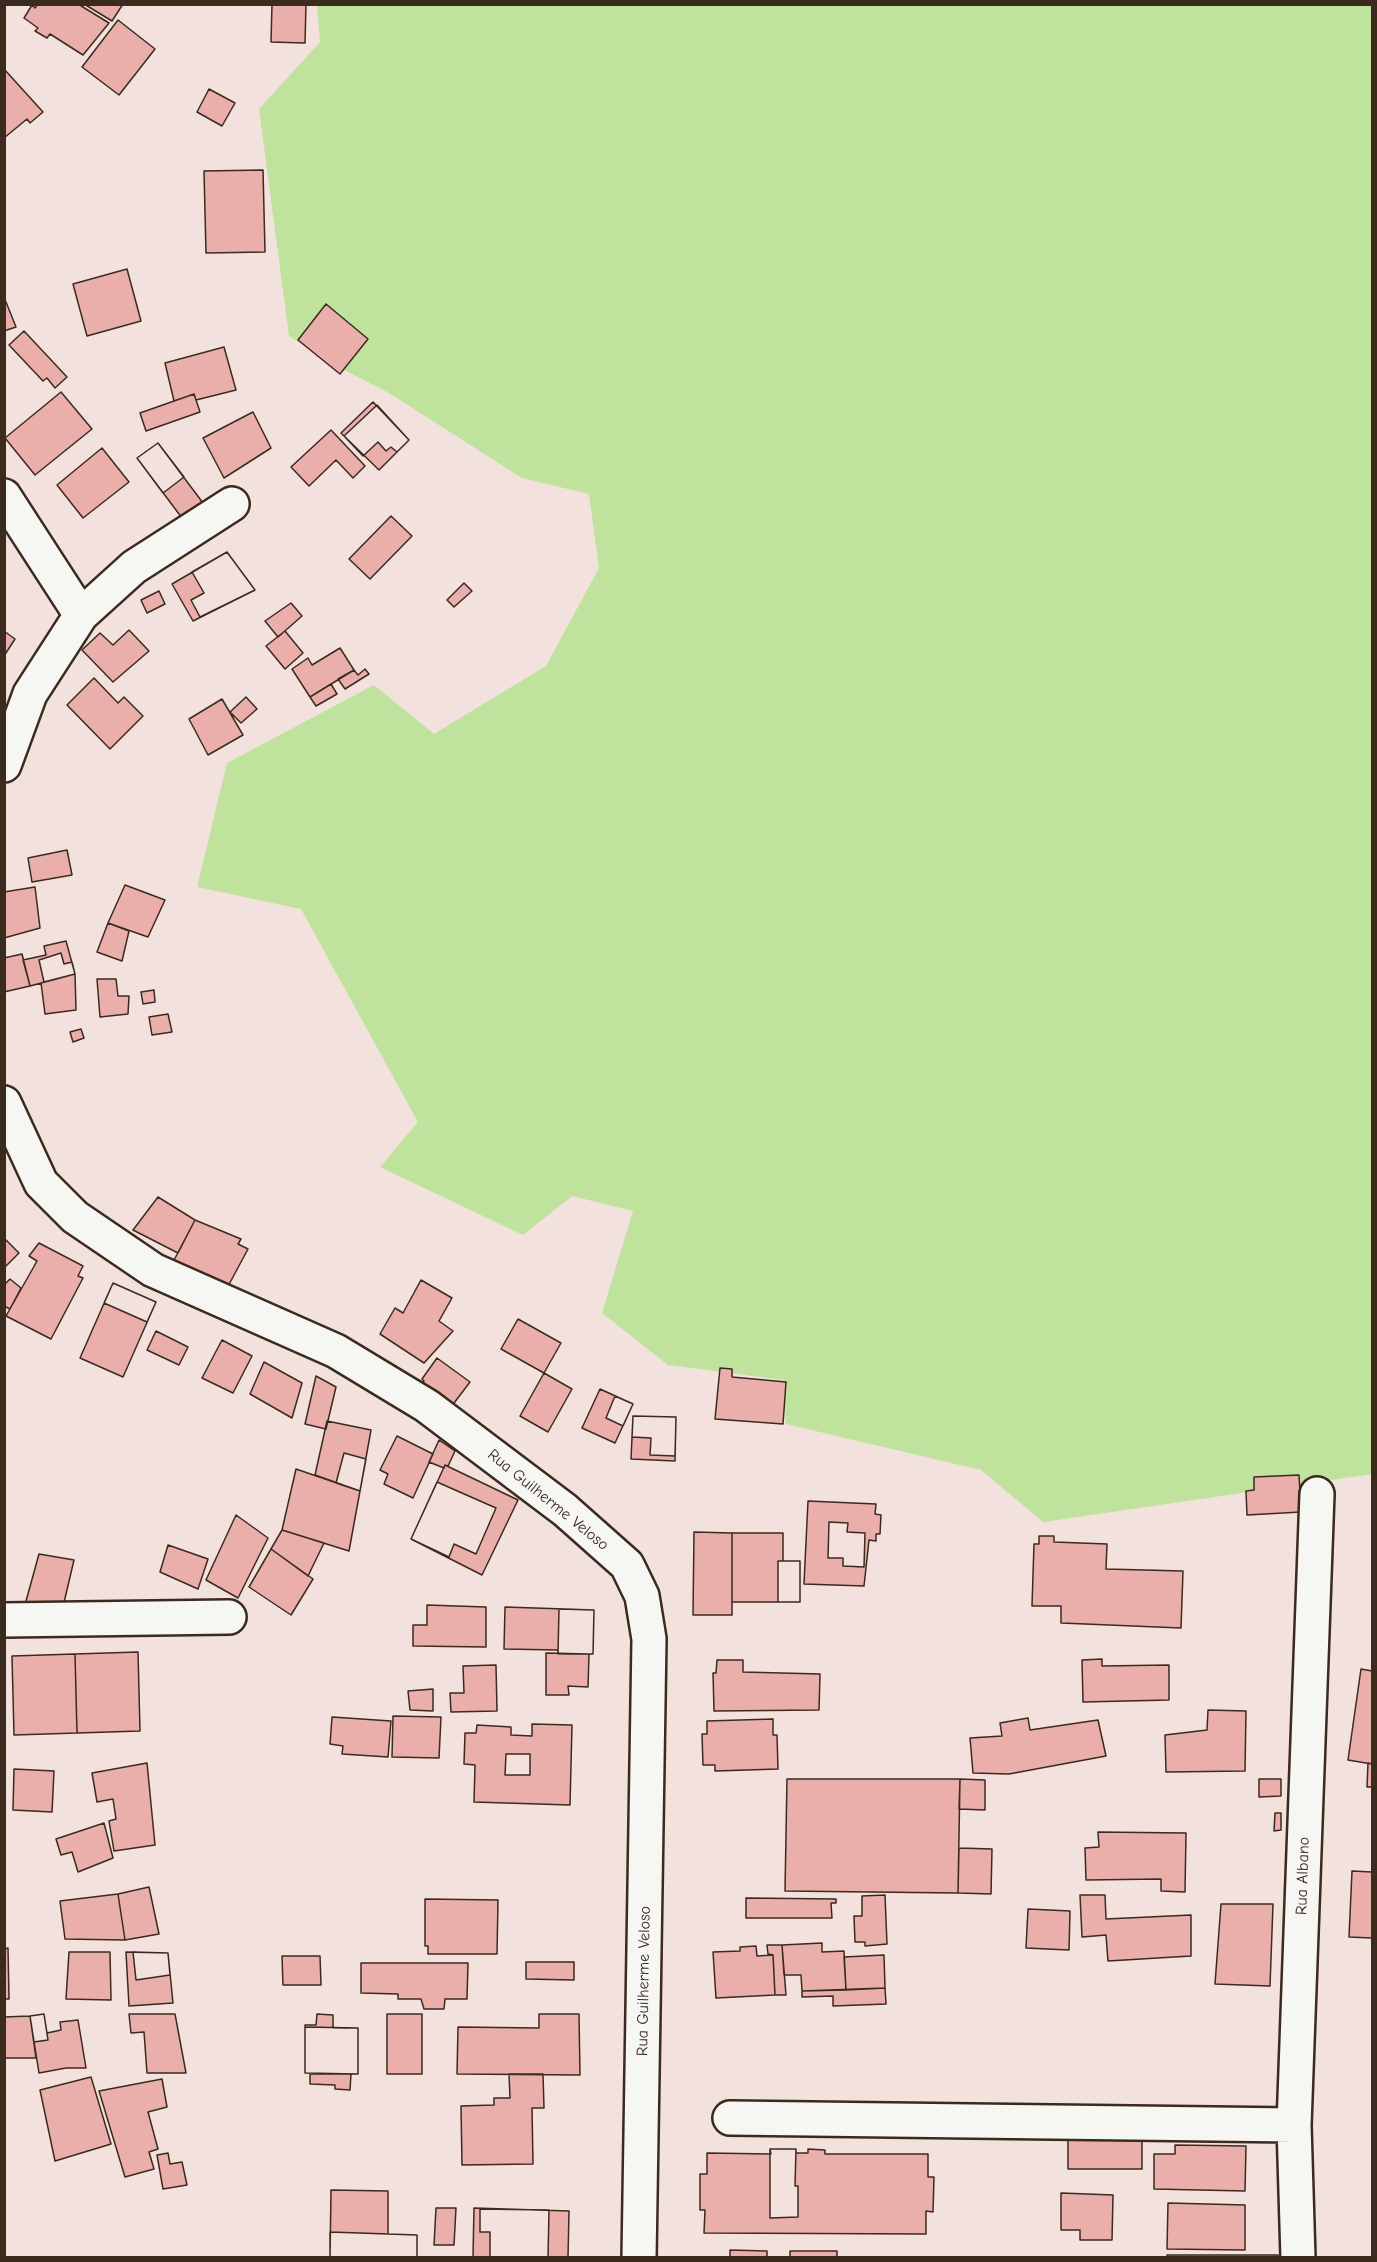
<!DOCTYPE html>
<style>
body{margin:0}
#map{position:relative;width:1377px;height:2262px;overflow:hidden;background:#f2e1dc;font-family:"Comic Neue",sans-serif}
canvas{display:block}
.frame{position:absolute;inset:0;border:6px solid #3b2a1e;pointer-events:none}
</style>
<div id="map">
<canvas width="1377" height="2262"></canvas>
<div class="frame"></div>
</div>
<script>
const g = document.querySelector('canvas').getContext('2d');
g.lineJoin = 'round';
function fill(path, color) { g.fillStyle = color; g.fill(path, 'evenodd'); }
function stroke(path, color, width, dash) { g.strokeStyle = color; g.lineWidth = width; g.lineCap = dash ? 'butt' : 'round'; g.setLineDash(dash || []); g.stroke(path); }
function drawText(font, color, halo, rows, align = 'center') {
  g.font = font + ' "Comic Neue",sans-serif'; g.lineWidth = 6; g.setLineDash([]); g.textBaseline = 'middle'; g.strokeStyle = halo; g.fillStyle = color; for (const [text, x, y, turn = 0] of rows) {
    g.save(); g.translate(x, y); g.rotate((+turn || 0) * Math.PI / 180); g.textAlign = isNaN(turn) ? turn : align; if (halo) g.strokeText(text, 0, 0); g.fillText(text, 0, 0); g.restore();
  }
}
const green = new Path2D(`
 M317 5H1372V1474L1043 1522 981 1470 786 1424 784 1380 668 1365 602 1313 633 1211 572 1196 523 1235 380 1167 418 1122 301 909 197 887 227 763 374 685 434 734 546 666 599 568 589 494 522 478 389 393 331 363 289 336 259 109 320 42Z`);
const building = new Path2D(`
 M38 4H78L109 23 83 55 50 34 47 38 35 31 38 28 24 18 32 5 35 8Z
 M84 4H123L112 21Z
 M272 4H306L305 43 271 42Z
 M118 20 155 49 119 95 82 67Z
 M4 69 43 112 30 123 27 119 4 138Z
 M209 89 235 103 222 126 197 112Z
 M263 170 265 252 206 253 204 171Z
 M127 269 141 321 87 336 73 284Z
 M4 297 16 327 4 331Z
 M326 304 368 339 340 374 298 340Z
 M24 331 67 377 55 388 47 378 43 381 9 345Z
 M224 347 236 390 196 400 194 394 174 401 165 363Z
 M61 392 92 429 35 475 5 438Z
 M194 394 200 412 146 431 140 413Z
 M373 402 409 440 379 470 341 433Z
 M377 405 409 440 397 452 391 447 386 451 378 442 363 456 344 436Z
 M253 412 271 448 224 478 203 438Z
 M331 430 365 466 353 478 336 460 309 486 291 467Z
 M158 443 184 477 163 493 137 458Z
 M158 443 203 503 182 518 137 458Z
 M102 448 129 482 83 518 57 485Z
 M391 516 412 536 370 579 349 559Z
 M227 552 255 590 200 617 191 600 204 593 192 572Z
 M227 552 255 590 193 621 172 584Z
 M464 583 472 591 454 607 447 600Z
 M159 591 165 604 147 613 141 600Z
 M291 603 302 616 278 637 265 621Z
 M129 630 149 651 113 682 82 650 100 633 113 645Z
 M4 631 15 639 4 656Z
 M285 631 303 653 285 669 266 646Z
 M340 648 354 670 310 697 292 669 308 658 312 665Z
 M365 669 369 674 345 689 338 679 354 670 358 675Z
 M94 678 118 703 124 697 143 716 110 749 67 705Z
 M331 684 337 694 316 706 310 697Z
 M246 697 257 709 241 723 230 712Z
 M222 699 243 735 208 755 189 719Z
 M67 850 72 875 32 882 28 858Z
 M125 885 165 900 148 937 108 923Z
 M35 887 40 928 4 938V892Z
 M108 923 129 931 122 961 97 952Z
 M66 941 75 974 30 986 23 960 46 955 44 946Z
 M61 953 64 964 72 962 75 974 44 982 39 960Z
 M22 954 30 986 4 992V958Z
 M75 974 76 1010 45 1014 41 983Z
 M97 979H116L118 996H129L128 1014 100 1017Z
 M154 990 155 1002 143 1004 141 992Z
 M168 1014 172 1032 152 1035 149 1017Z
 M81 1029 84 1038 73 1042 70 1032Z
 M158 1197 195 1220 178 1253 133 1230Z
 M195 1220 241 1239 238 1244 248 1249 226 1290 173 1262Z
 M4 1238 19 1253 4 1268Z
 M39 1243 83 1266 78 1276 83 1278 51 1339 6 1316 37 1261 29 1256Z
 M10 1279 21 1288 10 1309 4 1306V1285Z
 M421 1280 452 1298 439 1321 453 1331 424 1363 380 1334 395 1308 403 1313Z
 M113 1283 156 1302 147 1322 104 1303Z
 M113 1283 156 1302 123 1377 80 1358Z
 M518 1319 561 1343 544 1373 501 1349Z
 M156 1331 188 1347 179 1365 147 1350Z
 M222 1340 252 1356 233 1393 202 1378Z
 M437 1358 470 1382 451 1407 421 1385 424 1381 422 1379Z
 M264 1362 302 1383 292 1418 250 1394Z
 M720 1368 732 1369V1377L786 1382 783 1424 715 1419Z
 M544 1373 572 1389 548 1432 520 1416Z
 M316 1376 336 1387 326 1429 305 1424Z
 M600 1389 633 1404 615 1443 582 1428Z
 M615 1396 633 1404 623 1426 606 1418Z
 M633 1416 676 1417 675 1456 650 1455 651 1438 632 1437Z
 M633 1416 676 1417 675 1461 631 1459Z
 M327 1421 371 1430 360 1491 315 1475Z
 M397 1436 433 1454 413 1498 384 1484 388 1474 380 1470Z
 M439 1440 455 1451 448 1466 445 1465 444 1468 429 1462Z
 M344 1453 366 1459 360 1491 336 1483Z
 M445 1465 518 1500 482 1575 411 1539Z
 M296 1469 360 1491 349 1551 282 1530Z
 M1299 1475 1301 1512 1247 1515 1246 1491 1254 1490V1477Z
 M437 1482 496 1508 476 1554 454 1544 449 1557 411 1539Z
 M808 1501 876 1504 875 1514 881 1515 880 1534H876V1541L869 1540 864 1586 804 1584Z
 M236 1515 268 1538 238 1598 206 1580Z
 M829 1522 848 1523 847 1532 865 1533 864 1567 843 1566V1558H828Z
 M282 1530 324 1543 308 1576 271 1549Z
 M694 1532 732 1533V1615H693Z
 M732 1533H783V1561H800V1602H732Z
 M1039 1536H1054V1542L1107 1544 1106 1569 1183 1571 1181 1628 1061 1623V1606H1032L1034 1544H1039Z
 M168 1545 208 1559 198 1589 160 1572Z
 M271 1549 313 1579 291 1615 249 1587Z
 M39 1554 74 1560 62 1611 23 1612Z
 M778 1561H800V1602H778Z
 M427 1605 486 1607V1647L413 1646V1625H427Z
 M505 1607 594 1610 593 1654H558V1650L504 1649Z
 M559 1609 594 1610 593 1654H558Z
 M138 1652 140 1731 77 1733 75 1654Z
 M546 1653 589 1654 588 1687 568 1686 569 1695H546Z
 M75 1654 77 1733 14 1735 12 1656Z
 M1102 1659V1666L1169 1665V1700L1083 1702 1082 1660Z
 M717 1660H743V1672L820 1674 819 1710 714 1711 713 1673H716Z
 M496 1665 497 1711 451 1712 450 1693H464L463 1666Z
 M1361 1669 1372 1671V1764L1348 1760Z
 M433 1689V1711L410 1710 408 1691Z
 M1208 1710 1246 1711 1245 1771 1166 1772 1165 1735 1207 1730Z
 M393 1716 441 1717 439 1758 392 1757Z
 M332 1717 391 1721 388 1757 342 1754 343 1746 330 1744Z
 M1028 1718 1030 1730 1098 1720 1106 1756 1009 1774 973 1773 970 1738 1002 1736 1000 1723Z
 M773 1719V1735H777L778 1769 715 1771V1765H703L702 1734H707V1721Z
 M532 1724 572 1725 570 1805 474 1802 475 1765 464 1764 465 1733H476L477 1725 511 1727V1735L532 1736Z
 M506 1754H530V1775H505Z
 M147 1763 155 1845 114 1851 109 1821 116 1819 113 1799 97 1802 92 1773Z
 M1368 1763 1372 1764V1787H1367Z
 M14 1769 54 1771 52 1812 13 1810Z
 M787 1779H960L958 1893 785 1891Z
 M960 1779 985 1780V1810L959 1809Z
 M1259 1779H1281V1796L1259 1797Z
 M1275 1813H1281V1830L1274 1831Z
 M104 1823 113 1858 78 1872 72 1852 61 1855 56 1839Z
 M1098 1832 1186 1833 1185 1892 1161 1891V1879L1086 1880 1085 1848 1099 1847Z
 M959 1848 992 1849 991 1894 958 1893Z
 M1352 1871 1372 1872V1938L1349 1937Z
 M149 1887 159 1934 125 1940 118 1894Z
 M118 1894 125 1940 65 1939 60 1901Z
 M885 1895 887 1944 865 1946V1942H855L854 1916H862V1896Z
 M1080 1895H1105L1106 1919 1191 1915V1956L1108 1961 1106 1935 1082 1937Z
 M746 1898 836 1899V1903H831L832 1918H746Z
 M425 1899 498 1900 497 1954H428V1946H425Z
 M1221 1904H1273L1270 1986 1215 1984Z
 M1028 1909 1070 1911 1069 1950 1026 1948Z
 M822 1943V1952L844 1951 846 1990 802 1991 801 1975H784L782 1945Z
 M767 1945H782L786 1995H775L773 1955 768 1954Z
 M756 1946 757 1956 773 1955 775 1995 716 1998 713 1952 740 1951V1947Z
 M8 1948 9 1999H4V1949Z
 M69 1952H110L111 2000 66 1999Z
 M126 1952 168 1953 173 2003 129 2006Z
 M133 1952 168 1953 170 1975 136 1980Z
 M884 1955 885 1988 846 1990 844 1957Z
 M282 1956H320L321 1985H283Z
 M526 1962H574V1980L526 1979Z
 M361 1963H468L467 1999H445L444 2009H424L421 1999H398V1994L361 1993Z
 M885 1988 886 2004 833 2006V1996L802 1997V1991Z
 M44 2014 48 2040 34 2042 30 2016Z
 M44 2014 47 2033 61 2030 60 2022 78 2020 86 2068H66L39 2073 30 2016Z
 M129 2014H175L186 2073H147L144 2032 131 2033Z
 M317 2014 333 2015V2028H358V2074L305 2073V2025H316Z
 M387 2014H422V2074H387Z
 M539 2014H579L580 2075 457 2074 458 2027 539 2028Z
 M30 2016 36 2058H4V2017Z
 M305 2027 358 2028V2074L305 2073Z
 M310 2074H351L350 2090 335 2089V2085L310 2084Z
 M509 2074H543L544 2108H532L533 2164 462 2165 461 2106 494 2105V2098H510Z
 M91 2077 111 2144 55 2161 40 2090Z
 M162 2079 167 2107 148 2112 158 2149 149 2152 154 2169 125 2177 99 2091Z
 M1068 2136H1142V2169H1068Z
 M1175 2145 1246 2146 1245 2191 1154 2189V2154H1175Z
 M770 2149H796L795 2186H798V2217L770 2218Z
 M770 2149H796V2153H808V2149L825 2150V2154H928V2177H934L933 2212 926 2211V2234L704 2233 705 2210H700V2174H707V2153L771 2154Z
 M168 2153 170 2164 182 2162 187 2185 163 2189 157 2155Z
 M331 2190 388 2191V2234L417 2235V2257L423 2258H330Z
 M1061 2193 1113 2195 1112 2240H1080V2230H1061Z
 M1168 2203 1245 2205V2250L1167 2249Z
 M436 2208H456L454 2245H434Z
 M474 2208 569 2211 568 2258 473 2257Z
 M480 2209 549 2210 548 2258 490 2257V2232H480Z
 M330 2232 417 2235V2257L423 2258H330Z
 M730 2250 767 2251V2258H730Z
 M790 2251H837V2258H790Z
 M1167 2255H1278V2258H1167Z`);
const street = new Path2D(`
 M4 496 81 615
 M4 765 30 694 81 615 134 567 232 504
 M4 1103 41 1183 75 1217 153 1270 336 1351 427 1406 565 1510 627 1565 642 1596 649 1639 639 2258
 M4 1620 229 1617
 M730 2118 1294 2125
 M1298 2258 1294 2125 1317 1494`);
const streetNames = [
 ["Rua Guilherme Veloso",548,1500,39],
 ["Rua Albano",1303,1876,-88],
 ["Rua Guilherme Veloso",644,1981,-89]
];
fill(green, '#bfe39d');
fill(building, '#eaafaa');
stroke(building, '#3b2a1e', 1.5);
stroke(street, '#3b2a1e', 38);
stroke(street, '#f6f6f2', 33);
drawText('16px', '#3b2a1e', '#f6f6f2', streetNames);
</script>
